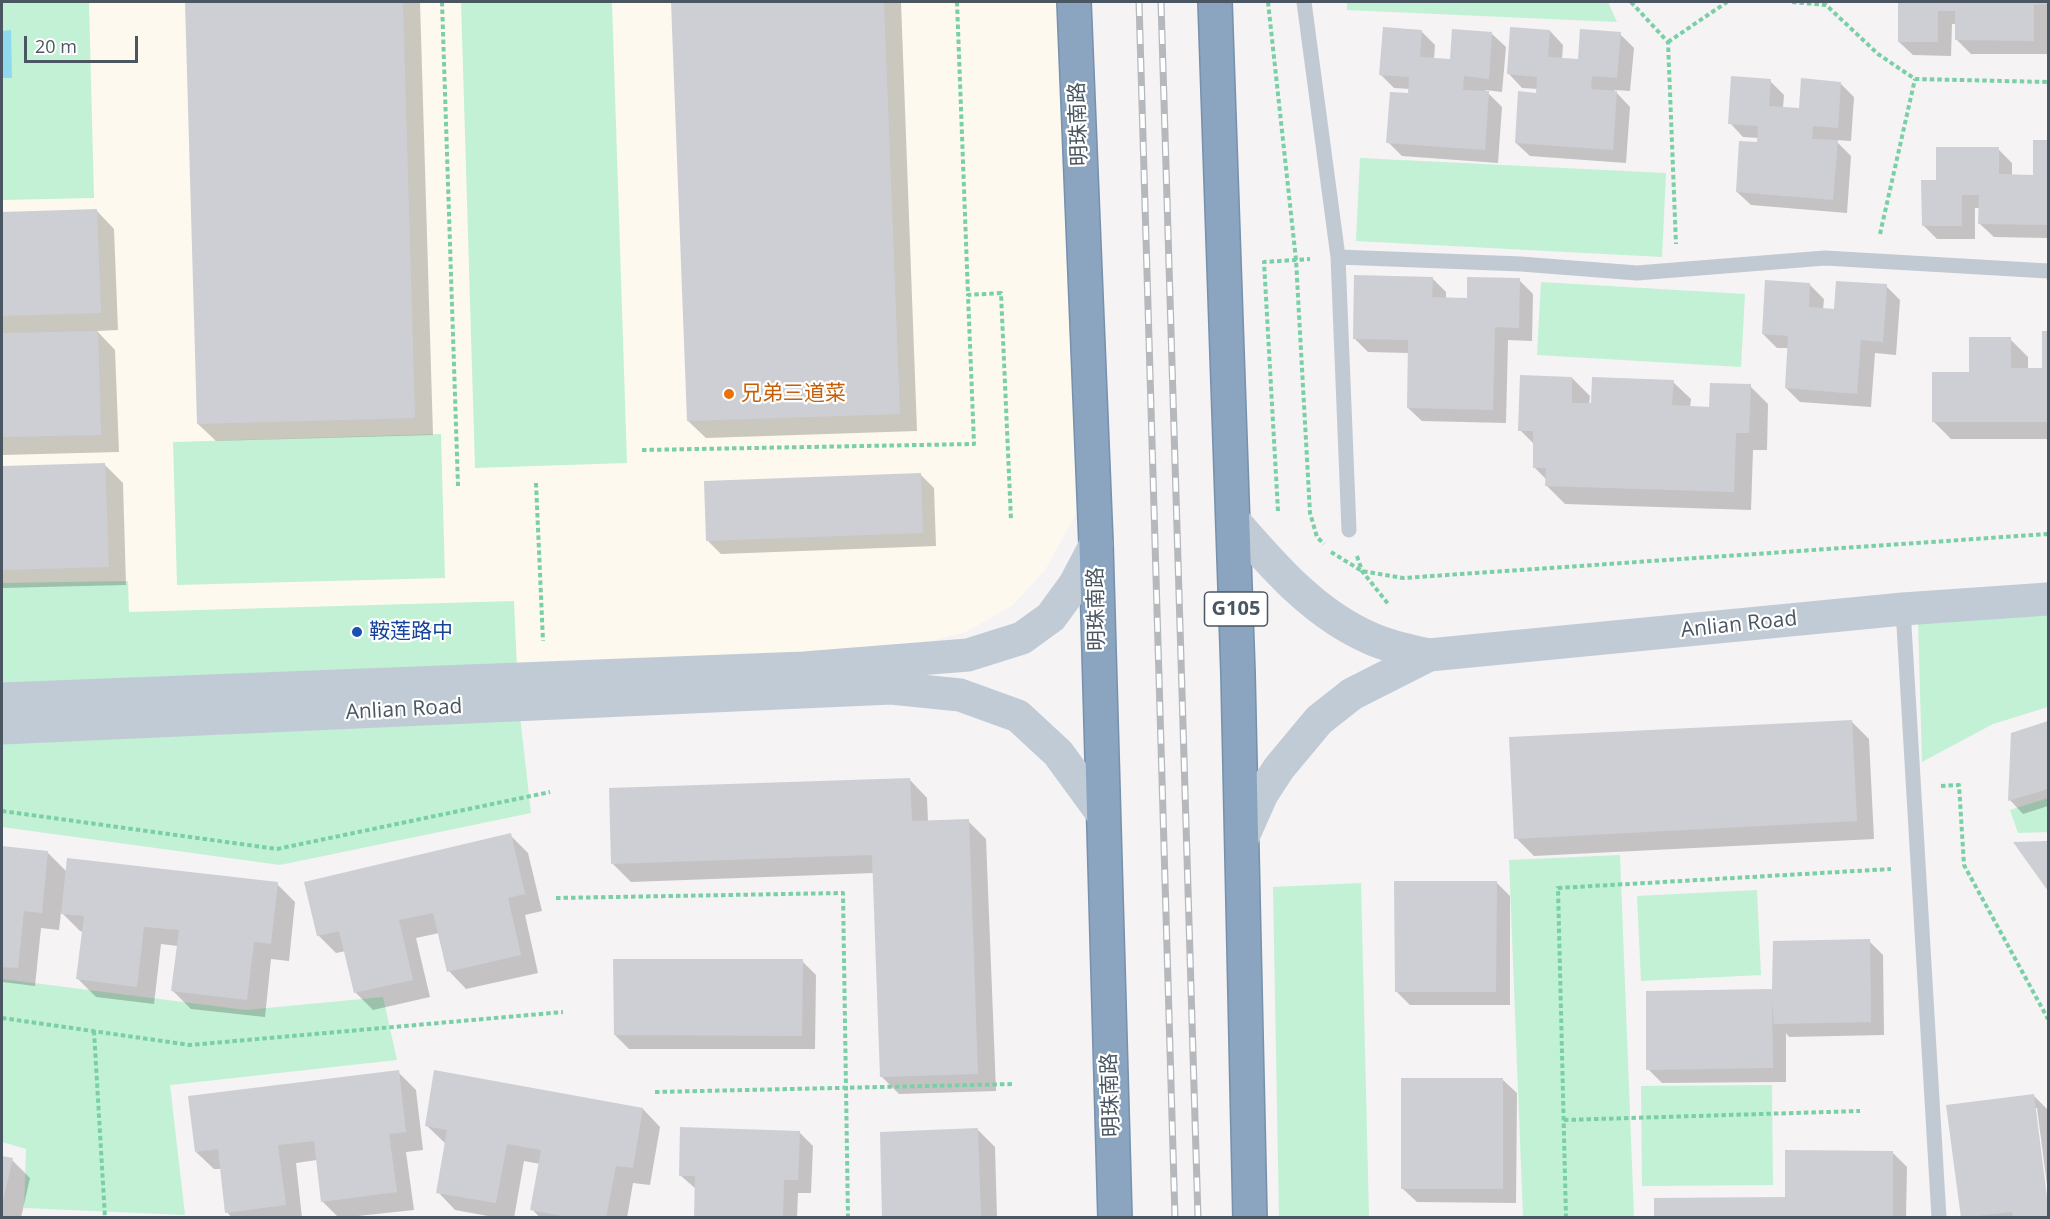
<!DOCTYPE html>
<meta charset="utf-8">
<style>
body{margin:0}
#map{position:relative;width:2050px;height:1219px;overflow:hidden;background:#f5f3f3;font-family:"Open Sans",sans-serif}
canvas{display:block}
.frame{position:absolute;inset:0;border:3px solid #4a5661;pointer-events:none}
.scale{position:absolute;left:24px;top:36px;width:114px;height:27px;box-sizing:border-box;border:3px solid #4a5661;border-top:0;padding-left:8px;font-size:18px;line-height:21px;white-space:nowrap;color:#4a5661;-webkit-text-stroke:4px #fff;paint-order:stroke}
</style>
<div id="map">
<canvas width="2050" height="1219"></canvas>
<div class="frame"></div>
<div class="scale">20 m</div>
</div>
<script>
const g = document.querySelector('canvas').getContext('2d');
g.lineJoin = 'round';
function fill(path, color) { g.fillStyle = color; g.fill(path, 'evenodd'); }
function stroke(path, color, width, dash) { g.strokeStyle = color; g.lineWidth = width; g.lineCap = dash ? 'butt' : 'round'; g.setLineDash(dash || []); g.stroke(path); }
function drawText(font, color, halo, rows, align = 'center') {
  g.font = font + ' "Open Sans","Noto Sans SC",sans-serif'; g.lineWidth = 4.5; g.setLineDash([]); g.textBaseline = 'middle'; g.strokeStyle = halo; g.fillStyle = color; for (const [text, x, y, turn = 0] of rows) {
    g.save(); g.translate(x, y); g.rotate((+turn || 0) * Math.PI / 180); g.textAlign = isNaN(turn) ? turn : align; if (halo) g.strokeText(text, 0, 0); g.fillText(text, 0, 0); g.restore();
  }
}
const commercial = new Path2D(`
 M2 2H1071L1090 489 1045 570 1013 605 966 632 900 649 2 689Z`);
const green = new Path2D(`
 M2 2H89L94 198 2 200Z
 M461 2H612L627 463 475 468Z
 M1347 2H1608L1617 22 1347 10Z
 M1360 158 1666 173 1662 257 1356 241Z
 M1541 282 1745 294 1741 367 1537 355Z
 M441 434 445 578 177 585 173 442Z
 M128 581 129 612 514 601 517 668 2 685V583Z
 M2048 610V707L1993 724 1922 762 1918 619Z
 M519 707 531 813 280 865 2 827V731Z
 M2048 798V832L2018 833 2010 810Z
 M1620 855 1634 1217H1523L1509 860Z
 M1361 883 1369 1217H1279L1273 887Z
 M1757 890 1761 975 1641 981 1637 896Z
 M2 979 246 1010 383 997 397 1060 170 1085 185 1215 24 1208 26 1149 2 1142Z
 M1772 1085 1773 1185 1642 1186 1641 1086Z`);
const water = new Path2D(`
 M11 30 12 78H2V31Z`);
const shadow = new Path2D(`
 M186 2H420L433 435 216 441 198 424Z
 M673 2H901L917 431 706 438 688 421Z
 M1900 2H2048L2047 54H1971L1957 40V24H1952L1951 56 1913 55 1899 42Z
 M1421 31 1435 45 1434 59 1451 60 1492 34 1506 47 1502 92 1485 90 1502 107 1498 163 1402 156 1388 142 1409 95 1410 89 1394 88 1380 74Z
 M1550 31 1563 45 1562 59 1580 61 1620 34 1634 48 1630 91 1614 90 1630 107 1626 163 1530 156 1516 143 1538 95V89L1522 88 1509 74Z
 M1770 81 1784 95 1783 108 1800 110 1840 83 1854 97 1851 141 1835 140 1851 156 1847 213 1751 205 1737 192 1759 144V138L1743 137 1730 123Z
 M2035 141H2048V238L1994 237 1980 224V208H1975V239H1937L1923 225 1938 182 1998 149 2012 163V176H2034Z
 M97 211 114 229 118 330 97 331 115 350 119 452 2 455V214Z
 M1432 278 1446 292V299H1468L1519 280 1533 294 1532 341 1508 340 1506 423 1422 421 1408 408 1409 353 1368 352 1354 338Z
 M1810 285 1824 299 1823 310 1835 311 1886 286 1900 300 1896 355 1875 353 1871 407 1800 402 1786 388 1789 348H1777L1763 334Z
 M2044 332H2048V439H1951L1934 422 1971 373 2010 339 2028 357V370L2044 369Z
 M1572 378 1590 396 1589 405 1673 382 1691 399 1690 407 1711 408 1750 386 1768 404 1767 450H1753L1751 510 1565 504 1547 486V480L1534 467 1535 445 1520 430Z
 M105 465 123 483 126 585 2 588V468Z
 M920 474 934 488 936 546 721 554 707 540Z
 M1851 721 1869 739 1874 839 1534 856 1516 838Z
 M2048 723V806L2023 814 2010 800 2013 734Z
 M910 780 927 798 928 822 968 821 986 839 996 1091 899 1094 881 1076 874 873 631 882 613 864Z
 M510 835 528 853 542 911 525 915 538 973 466 989 449 971 439 933 416 938 430 997 373 1010 355 992 346 951 336 953 318 935Z
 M2048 843V889L2016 844Z
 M2 847 47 852 67 872 277 884 295 902 289 961 271 959 265 1017 191 1009 173 991 178 946 161 944 154 1004 96 997 78 979 83 932 80 931 61 912 59 930 41 928 35 986 2 982Z
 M1496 882 1510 896V1005H1410L1396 991Z
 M1869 941 1883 955 1884 1035 1789 1037 1786 1033V1082L1662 1083 1648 1069 1774 991Z
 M802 961 816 975 815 1049H629L615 1035Z
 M398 1072 416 1090 423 1150 406 1152 414 1210 339 1218 322 1201 317 1160 296 1163 302 1218H232L227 1212 221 1169H214L196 1152Z
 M1503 1080 1517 1093 1516 1203 1417 1202 1403 1189Z
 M2033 1095 2047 1109 2048 1121V1193L2037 1108H2034L2048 1218H1963Z
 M643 1109 660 1127 650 1185 633 1183 627 1218H540L532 1209 540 1164 524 1161 514 1218H499L455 1210 438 1192 446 1144 426 1125Z
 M978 1130 995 1147 997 1218H884Z
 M799 1132 813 1146 811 1193H798L797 1218H695L696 1189 680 1175Z
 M1893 1153 1907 1167 1906 1218H1656L1786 1199Z
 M2 1158 12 1160 30 1178 21 1218H2Z`);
const building = new Path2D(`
 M185 2H403L415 418 197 424Z
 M671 2H884L900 414 687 421Z
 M1898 2H2048V4L2034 5V41L1955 40V11H1938V42H1898Z
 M1383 27 1422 30 1420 57 1450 59 1452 29 1492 32 1489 79 1464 76 1463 90 1489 91 1485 150 1386 143 1390 92 1408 93 1409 77 1379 75Z
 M1510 27 1550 30 1548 57 1578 59 1580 29 1621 32 1617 78 1592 76 1591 89 1617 91 1613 150 1515 143 1518 91 1536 93 1537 77 1507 74Z
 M1731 76 1771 79 1769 106 1799 108 1801 78 1841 82 1838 128 1813 126 1812 139 1838 140 1833 200 1736 192 1739 141 1757 142 1758 126 1728 124Z
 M2033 140H2048V225L1978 224 1979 195H1962V226H1922L1921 180H1936V147H1999V174L2033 175Z
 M97 209 101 313 2 316V212Z
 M1354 275 1433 277 1432 297 1467 298V277L1520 278 1519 328 1495 327 1493 410 1407 408 1408 340 1353 339Z
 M1765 280 1810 283 1809 307 1834 309 1836 281 1887 284 1883 342 1861 340 1857 394 1785 388 1788 336 1762 334Z
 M98 331 101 435 2 437V333Z
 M2042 331H2048V422H1932V372H1969V337H2011V368H2042Z
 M1520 375 1572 377V403H1591L1592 377 1674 380 1672 405 1709 407 1710 383 1751 384 1749 433H1736L1734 492 1545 486 1546 468H1533V431H1518Z
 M105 463 109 567 2 570V466Z
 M921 473 923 533 706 541 704 481Z
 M1852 720 1857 821 1514 839 1509 737Z
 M2048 721V789L2008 801 2011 733Z
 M910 778 912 821 969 819 978 1074 880 1077 872 855 611 864 609 788Z
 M511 833 525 894 508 898 521 955 447 972 433 913 399 920 413 980 354 993 339 931 317 936 304 882Z
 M2048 841V891L2013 842Z
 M2 846 48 851 42 913 24 911 18 968 2 967Z
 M67 858 278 882 271 944 254 942 247 1000 171 991 179 930 144 927 137 987 76 979 84 916 61 914Z
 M1394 881H1497L1496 992H1395Z
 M1870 939 1871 1022 1774 1024 1772 1002 1773 1068 1646 1070V991L1772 989 1773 941Z
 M613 959H803L802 1036 614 1035Z
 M399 1070 406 1132 389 1134 397 1192 321 1202 314 1141 278 1145 286 1205 225 1213 218 1149 195 1152 188 1096Z
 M434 1070 643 1108 633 1168 616 1166 606 1218H573L530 1210 541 1150 507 1144 496 1203 436 1193 447 1130 425 1126Z
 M1401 1078H1503V1189H1401Z
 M2034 1094 2048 1205V1218H2013L2012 1212 1961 1218 1946 1105Z
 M680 1127 800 1131 798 1180H784L783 1218H694L695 1176H679Z
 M978 1128 981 1218H882L880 1132Z
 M1785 1150 1893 1151V1218H1654V1198L1785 1197Z
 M2 1156 13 1158 2 1205Z`);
const path = new Path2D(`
 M442 2 458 486
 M957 2 968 295
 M1268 2 1296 260 1310 513 1317 537 1324 544
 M1631 2 1668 42 1676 244
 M1792 2 1826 5 1878 54 1915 79 2048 82
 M1668 42 1727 2
 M1880 234 1915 79
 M642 450 974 444 968 295 1001 293 1011 520
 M536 483 543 641
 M1278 511 1264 262 1310 259
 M1331 552 1362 571 1403 578 2048 534
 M1357 556 1362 571 1389 605
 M1941 786 1959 785 1964 865 2048 1019
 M2 811 277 849 550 792
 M556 898 843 893 848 1218
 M2 1018 190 1045 563 1012
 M94 1031 105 1218
 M655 1092 1014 1084
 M1564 1120 1860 1111
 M1566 1218 1558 888 1891 869`);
const lane = new Path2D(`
 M1304 2 1338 257 1349 530
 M1338 257 1521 264 1637 273 1825 258 2048 271
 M1903 609 1939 1218`);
const secondary = new Path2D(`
 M1234 521C1274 567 1315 615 1372 639 1390 647 1410 651 1429 655
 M2 699 804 668 968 655 1022 638 1051 617 1075 584 1096 544
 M2 728 891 688 960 695 1018 716 1058 753 1102 813
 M1242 839 1262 794 1279 768 1319 720 1352 694 1429 655 1903 609 2048 599`);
const highway = new Path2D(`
 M1074 2 1096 544 1115 1218
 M1215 2 1238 674 1250 1218`);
const rail = new Path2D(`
 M1139 2 1175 1218
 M1161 2 1198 1218`);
const markers = [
 [729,394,6,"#e8710a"],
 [357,632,6,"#1a4fb4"]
];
const shields = [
 [1236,609,63]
];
const shieldNames = [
 ["G105",1236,609]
];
const streetNames = [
 ["明珠南路",1079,124,-92],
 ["明珠南路",1097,609,-91],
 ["Anlian Road",1739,625,-6],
 ["Anlian Road",404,710,-3],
 ["明珠南路",1111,1095,-92]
];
const foodNames = [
 ["兄弟三道菜",741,394]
];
const transitNames = [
 ["鞍莲路中",369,632]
];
fill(commercial, '#fdf9ef');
fill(green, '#c3f1d5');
fill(water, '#90daee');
fill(shadow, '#0003');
fill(building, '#cdcfd5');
stroke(highway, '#7690ad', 36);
stroke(path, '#7ad0a6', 4, [4.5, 3]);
stroke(lane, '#c1cad2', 15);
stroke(secondary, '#c1cbd6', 33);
stroke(highway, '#8ba5c1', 33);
stroke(rail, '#b5b8bd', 7);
stroke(rail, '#fff', 4.5, [14]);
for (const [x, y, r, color] of markers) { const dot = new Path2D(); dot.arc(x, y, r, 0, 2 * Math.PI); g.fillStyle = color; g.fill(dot); stroke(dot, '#fff', 2); }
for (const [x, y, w] of shields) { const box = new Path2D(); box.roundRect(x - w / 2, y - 17, w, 34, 4.5); g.fillStyle = '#fff'; g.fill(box); stroke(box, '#4a5661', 1.5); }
drawText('bold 20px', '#4a5661', null, shieldNames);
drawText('21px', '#4a5661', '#fff', streetNames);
drawText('21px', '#c56008', '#fff', foodNames, 'left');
drawText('21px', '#164399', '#fff', transitNames, 'left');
</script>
